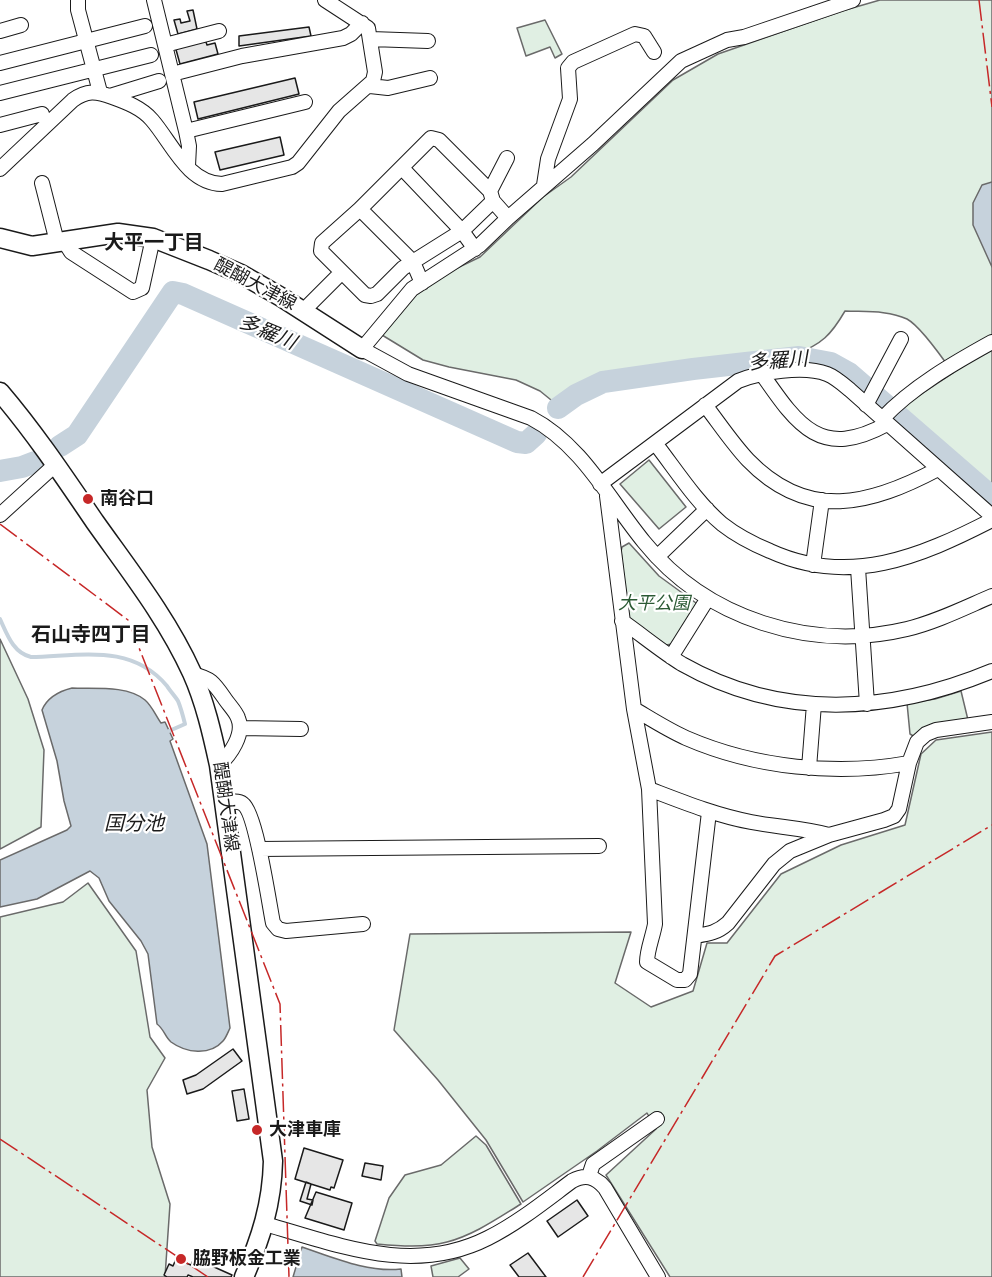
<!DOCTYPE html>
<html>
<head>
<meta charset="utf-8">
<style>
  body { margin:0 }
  canvas { display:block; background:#fff }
</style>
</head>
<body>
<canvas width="992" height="1277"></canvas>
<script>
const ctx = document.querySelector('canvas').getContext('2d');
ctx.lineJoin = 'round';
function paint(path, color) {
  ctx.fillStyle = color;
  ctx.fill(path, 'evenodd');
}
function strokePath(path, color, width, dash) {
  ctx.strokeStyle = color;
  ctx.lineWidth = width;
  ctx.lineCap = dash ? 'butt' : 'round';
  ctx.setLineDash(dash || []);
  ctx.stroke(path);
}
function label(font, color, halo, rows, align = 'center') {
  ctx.font = font + ' "Times New Roman","Noto Sans JP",serif';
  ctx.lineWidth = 4.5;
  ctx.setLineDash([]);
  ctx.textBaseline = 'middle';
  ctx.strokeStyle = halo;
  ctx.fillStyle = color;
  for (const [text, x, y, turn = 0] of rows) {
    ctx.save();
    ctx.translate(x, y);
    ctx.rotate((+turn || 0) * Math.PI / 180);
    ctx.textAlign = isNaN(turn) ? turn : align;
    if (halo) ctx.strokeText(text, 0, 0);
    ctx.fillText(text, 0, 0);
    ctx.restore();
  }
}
const green = new Path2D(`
  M 880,0 L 992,0 L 992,490 L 899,409 L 953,373 C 944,360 920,326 907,319 C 888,310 865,312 845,311 C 831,335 822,344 796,354 L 602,377 L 556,404 L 540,391 L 516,380 L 449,367 L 423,360 L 382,335 L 416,295 L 453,270 L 480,257 L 543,197 L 571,177 L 673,80 L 718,54 L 842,11 Z
  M 545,20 L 562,54 L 555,58 L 550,47 L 526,56 L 517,28 Z
  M 649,460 L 686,507 L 659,529 L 620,484 Z
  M 629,543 L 659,576 L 696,603 L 697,606 L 672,644 L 666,645 L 630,619 L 628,615 L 621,551 L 622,547 Z
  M 0,639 L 28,699 L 44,750 L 41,827 L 0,849 Z
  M 961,691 L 968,720 L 915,737 L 910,734 L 907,703 L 935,699 Z
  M 992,732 L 992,1277 L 670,1277 L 606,1175 L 656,1129 L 647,1113 L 597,1151 L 523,1202 L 486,1140 L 438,1080 L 394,1030 L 410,934 L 631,932 L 615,983 L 651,1007 L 693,991 L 707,943 L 727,943 L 781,874 L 841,845 L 905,825 L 921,754 L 936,740 Z
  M 88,883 L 136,951 L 150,1037 L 165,1058 L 147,1090 L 152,1147 L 170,1204 L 165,1277 L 0,1277 L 0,917 L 63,902 Z
  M 476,1136 L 486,1145 L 521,1204 C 498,1218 474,1235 447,1242 C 425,1248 399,1246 377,1244 L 375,1241 L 389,1198 L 405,1175 L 441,1165 Z
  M 460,1258 L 469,1269 L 458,1277 L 433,1277 L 431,1266 Z`);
const water = new Path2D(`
  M 992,182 L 992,267 L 973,225 L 973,203 L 982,185 Z
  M 72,688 C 94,689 127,685 145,700 C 152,706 156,716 161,723 L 165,722 L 173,739 L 170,741 L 207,844 L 230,1028 C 228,1032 226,1038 223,1041 C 210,1056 186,1053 171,1042 C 165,1037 164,1029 157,1024 L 148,954 L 141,941 L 109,901 L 99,878 L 90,871 L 37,899 L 0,907 L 0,860 L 67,830 L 71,826 L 64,801 L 57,761 L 42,710 C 47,698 60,691 72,688 Z
  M 302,1247 C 332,1257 368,1273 401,1269 L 402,1277 L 293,1277 Z`);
const stream = new Path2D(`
  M 0,619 C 7,634 13,653 31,657 C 81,656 131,643 167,686 C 170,691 175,696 178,701 C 181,708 183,716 185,724 L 169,731`);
const river = new Path2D(`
  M 558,408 L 576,395 L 603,382 L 693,369 L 799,357 L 831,363 L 849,373 L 992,497
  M 60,446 L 77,435 L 173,292 L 183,294 L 517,442 L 526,443 L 536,434
  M 0,471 L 22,467 L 35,462`);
const building = new Path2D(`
  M 193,10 L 197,29 L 178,34 L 174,20 L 180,19 L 181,23 L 190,21 L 187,11 Z
  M 309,27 L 311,36 L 239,46 L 239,36 Z
  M 205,39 L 207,45 L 215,43 L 218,54 L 180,64 L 175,46 Z
  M 295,78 L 299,94 L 198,119 L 194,102 Z
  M 280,137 L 284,155 L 220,170 L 215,152 Z
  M 233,1049 L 242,1061 L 203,1089 L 187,1094 L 183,1080 L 196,1075 Z
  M 244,1089 L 249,1119 L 237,1121 L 232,1091 Z
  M 304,1148 L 343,1160 L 334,1188 L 331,1187 L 330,1190 L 295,1179 Z
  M 365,1163 L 383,1166 L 381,1180 L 362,1176 Z
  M 306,1182 L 311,1184 L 307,1199 L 313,1200 L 312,1205 L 300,1201 Z
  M 316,1192 L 352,1203 L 344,1230 L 305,1218 Z
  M 577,1200 L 588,1216 L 558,1237 L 547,1221 Z
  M 528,1253 L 546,1277 L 519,1277 L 510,1265 Z
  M 194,1258 L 232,1275 L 231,1277 L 193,1277 L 188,1275 L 187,1277 L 167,1277 L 164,1275 L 169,1264 L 173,1266 L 176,1259 L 191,1265 Z`);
const minor = new Path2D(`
  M 78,0 L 78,10 L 100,92
  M 154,0 L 186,131 L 189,146 L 188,166
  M 853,0 L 744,37 L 727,40 L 681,61 L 593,144 L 508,218 L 480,245 L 412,289 L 362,349 L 408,374 L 531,418 C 581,444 609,499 644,542 C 706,619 811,652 907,629 C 936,622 964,608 992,596
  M 0,31 L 21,25
  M 371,39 L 428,41
  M 165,45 L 219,31
  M 0,63 L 145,26
  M 172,74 L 242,56 L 343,38 L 351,34 L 362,23
  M 370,86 L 388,88 L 430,78
  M 0,93 L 151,55
  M 110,96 L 159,81
  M 0,125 L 42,114
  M 186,131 L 305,102
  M 507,158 L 490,191 L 493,201 L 508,218
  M 402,168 L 462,231 L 475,249
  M 0,169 L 73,100 C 87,90 96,91 112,97 C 126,102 142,108 152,120 C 172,143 187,183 222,184 L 292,167 L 298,163 L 339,111 L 373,81 L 375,72 L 368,28 L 325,0
  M 42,183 L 57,242
  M 544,185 L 548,159 L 570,99 L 568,68 L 573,62 L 635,34 L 644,36 L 654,52
  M 360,209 L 413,262 L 422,283
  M 64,241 L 71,252 L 133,292 L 142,288 L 153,238
  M 342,272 L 321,251 L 322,243 L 360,209 L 431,138 L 439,140 L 490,191
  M 303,311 L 342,272 L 365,295 L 371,296 L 377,294 L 403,268 L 462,231 L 493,201
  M 762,374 C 798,426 821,460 887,424
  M 705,405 C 719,423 732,443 748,460 C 808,522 870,505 938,469
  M 866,405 L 901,339
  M 882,419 C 912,387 954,363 992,342
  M 655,443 C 676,470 696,502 722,524 C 736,535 753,544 770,551 C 849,587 920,557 992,520
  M 600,484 L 738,381 C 760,372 804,365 827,374 C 835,377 843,384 850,390 L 992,516
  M 607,496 L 634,709 L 649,789 L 655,924 C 653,936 647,950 647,962 L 677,980 L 685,980 L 690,974 L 709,812
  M 0,515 L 55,465
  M 657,557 L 707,509
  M 813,565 L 822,500
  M 858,568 L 867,704
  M 622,621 C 642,635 661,651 682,664 C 781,720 889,714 992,671
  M 671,657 L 708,598
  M 192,674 C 211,678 214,683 225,699 C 229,705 236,712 238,718 C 245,734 230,755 219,765
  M 634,709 C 651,719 668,730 686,738 C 755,768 837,776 909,763
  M 240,728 L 301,729
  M 809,768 L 814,704
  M 649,789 C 683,802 715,815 751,822 C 777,827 803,828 829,835
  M 224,803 C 230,802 238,800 243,804 C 256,813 269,903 273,923 L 278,929 L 286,931 L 363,924
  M 259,849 L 599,846
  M 695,936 C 708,934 717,933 728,923 L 774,864 L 790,851 L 829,835 L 884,820 L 894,816 L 899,809 L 909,763 L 917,742 L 926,734 L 936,730 L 992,722
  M 589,1176 L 593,1164 L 657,1119
  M 265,1224 C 339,1245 413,1276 488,1238 C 518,1223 545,1201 572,1181 C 585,1174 595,1176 605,1188 L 658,1277`);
const major = new Path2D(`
  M 0,238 L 32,246 L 118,233 L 153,238 L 209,260 L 241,274 L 281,297 L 362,349
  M 0,392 C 35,433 65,478 95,522 C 129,570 167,618 192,673 C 205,702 212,733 219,765 L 273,1161 C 272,1204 261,1238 244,1277`);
const power = new Path2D(`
  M 979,0 L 992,107
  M 0,524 L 128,620 L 280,1004 L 289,1277
  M 0,1139 L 208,1277
  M 583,1277 L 775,956 L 992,825`);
const markers = [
  [88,499,6,"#c62828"],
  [257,1130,6,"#c62828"],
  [181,1259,6,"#c62828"]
];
const streetNames = [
  ["醍醐大津線",255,285,28],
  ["醍醐大津線",225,807,82]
];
const poiNames = [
  ["南谷口",100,499],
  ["大津車庫",269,1130],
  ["脇野板金工業",193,1259]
];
const parkNames = [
  ["大平公園",654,604]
];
const neighbourhoodNames = [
  ["大平一丁目",154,244],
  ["石山寺四丁目",91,636]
];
const waterNames = [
  ["多羅川",267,333,23],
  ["多羅川",778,362,-4],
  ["国分池",134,825]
];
paint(green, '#e0efe3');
strokePath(green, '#6a6a6a', 1.5);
paint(water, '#c6d2dc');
strokePath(water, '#6a6a6a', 1.5);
strokePath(stream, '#c6d2dc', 4);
strokePath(river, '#c6d2dc', 22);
paint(building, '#e6e6e6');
strokePath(building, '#1a1a1a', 1.5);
strokePath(minor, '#1a1a1a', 16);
strokePath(major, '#1a1a1a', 21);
strokePath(minor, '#fff', 14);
strokePath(major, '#fff', 18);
strokePath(power, '#c62828', 1.5, [21, 4.5, 3, 4.5]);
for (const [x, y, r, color] of markers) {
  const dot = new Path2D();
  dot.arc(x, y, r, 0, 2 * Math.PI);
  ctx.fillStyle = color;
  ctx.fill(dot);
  strokePath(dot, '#fff', 2);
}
label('18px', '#1a1a1a', '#fff', streetNames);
label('bold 18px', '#1a1a1a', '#fff', poiNames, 'left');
label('italic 18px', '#2b5a34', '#fff', parkNames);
label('bold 20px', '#1a1a1a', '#fff', neighbourhoodNames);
label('italic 20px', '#1a1a1a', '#fff', waterNames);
</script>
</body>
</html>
